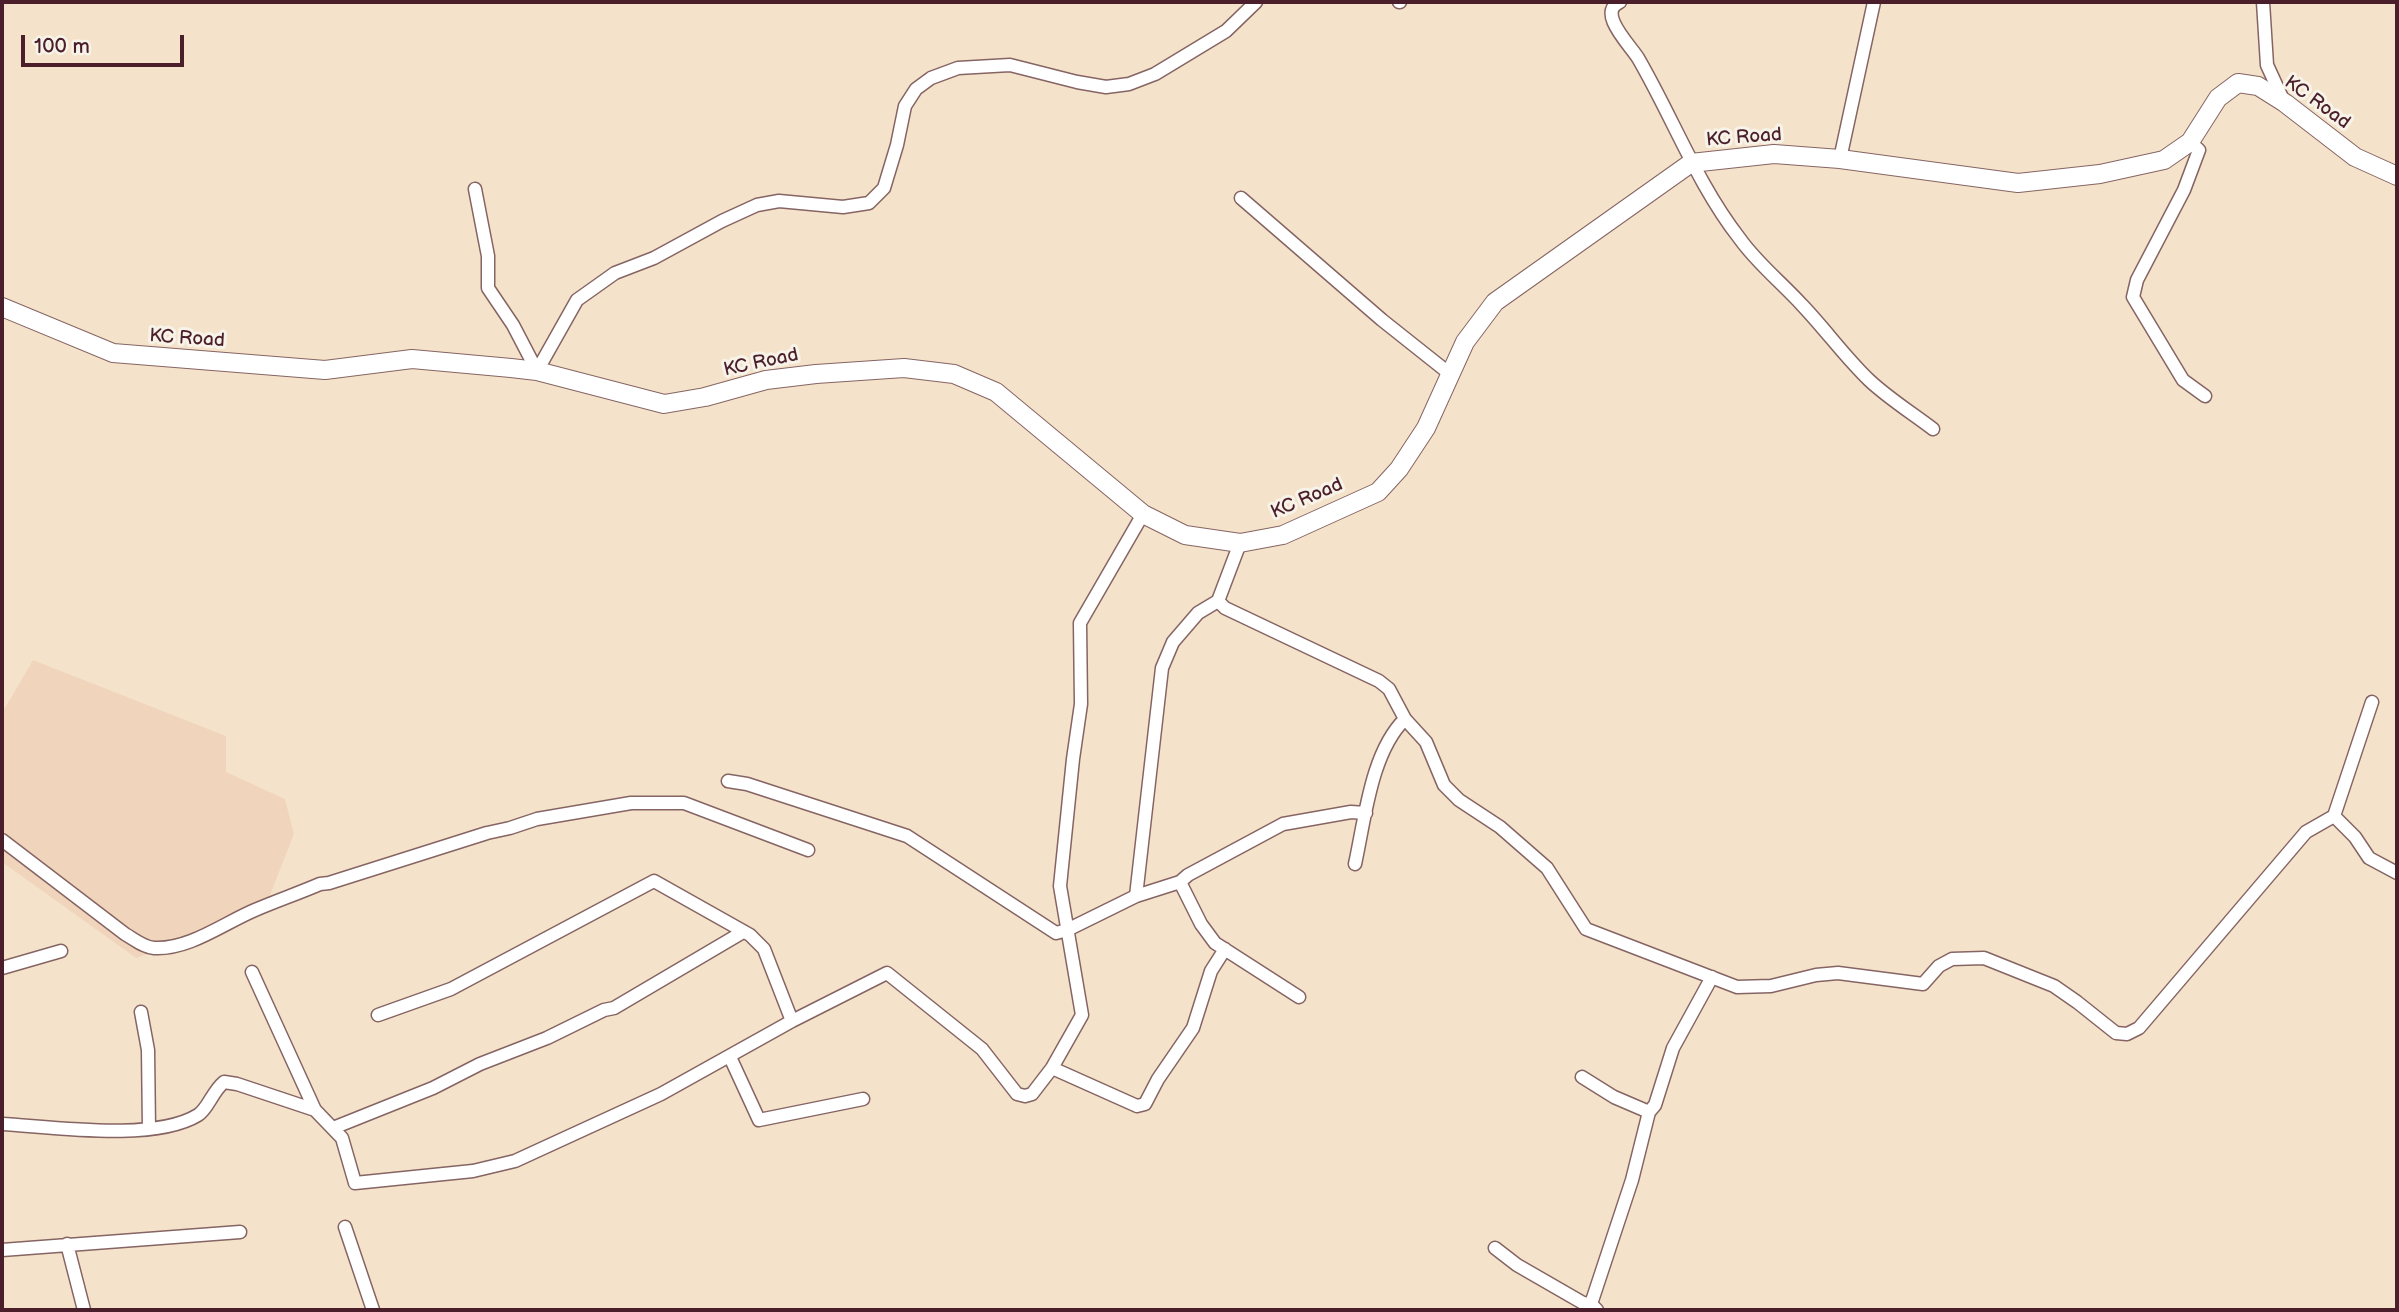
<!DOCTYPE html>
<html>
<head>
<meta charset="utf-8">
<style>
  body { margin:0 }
  #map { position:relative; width:2399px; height:1312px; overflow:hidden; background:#f4e3ca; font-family:"Balsamiq Sans",sans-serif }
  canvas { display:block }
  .frame { position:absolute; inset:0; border:4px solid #4a1f2b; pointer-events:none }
  .scale { position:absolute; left:21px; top:35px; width:163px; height:32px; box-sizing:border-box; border:4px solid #4a1f2b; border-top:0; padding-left:9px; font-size:21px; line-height:24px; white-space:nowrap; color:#4a1f2b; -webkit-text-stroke:5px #f7f3e8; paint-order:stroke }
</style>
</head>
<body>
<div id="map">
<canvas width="2399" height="1312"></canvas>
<div class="frame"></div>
<div class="scale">100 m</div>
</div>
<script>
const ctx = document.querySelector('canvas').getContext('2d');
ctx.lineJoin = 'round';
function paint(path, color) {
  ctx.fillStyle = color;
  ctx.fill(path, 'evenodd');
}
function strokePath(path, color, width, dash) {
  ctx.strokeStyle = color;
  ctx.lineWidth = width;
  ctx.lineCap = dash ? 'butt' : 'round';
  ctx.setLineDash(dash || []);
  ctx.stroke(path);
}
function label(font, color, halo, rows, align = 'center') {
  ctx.font = font + ' "Balsamiq Sans",sans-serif';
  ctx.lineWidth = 6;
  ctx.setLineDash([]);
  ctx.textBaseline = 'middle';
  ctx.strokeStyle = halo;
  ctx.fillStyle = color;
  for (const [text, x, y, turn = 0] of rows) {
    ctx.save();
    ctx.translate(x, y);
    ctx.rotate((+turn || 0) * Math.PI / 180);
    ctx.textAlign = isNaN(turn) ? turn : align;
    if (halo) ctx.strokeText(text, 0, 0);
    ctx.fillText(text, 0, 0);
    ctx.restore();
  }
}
const built = new Path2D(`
  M 33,660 L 226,736 L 226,772 L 285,799 L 294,834 L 263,913 L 136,958 L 2,862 L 2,713 Z`);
const street = new Path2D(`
  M 1399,2 L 1400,2
  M 1620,2 C 1596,12 1630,45 1638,58 C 1673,118 1697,184 1740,239 C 1757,263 1782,283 1802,305 C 1825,329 1845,357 1869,380 C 1888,398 1912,413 1933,429
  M 2263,2 L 2267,65 L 2284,102
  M 2190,142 L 2199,150 L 2184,190 L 2137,280 L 2133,297 L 2183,380 L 2205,396
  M 1840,159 L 1874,2
  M 475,189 L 488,256 L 488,288 L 513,325 L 537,371 L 577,300 L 615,273 L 654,258 L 722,221 L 757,205 L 779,201 L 843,207 L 869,203 L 884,188 L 897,145 L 905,106 L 916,89 L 931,78 L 958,68 L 1010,65 L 1077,82 L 1106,87 L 1129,84 L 1155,74 L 1226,31 L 1256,2
  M 1241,198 L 1382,320 L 1450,374
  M 1218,601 L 1225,608 L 1379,681 L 1389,689 L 1405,719 C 1371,752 1365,819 1355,864
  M 1405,719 L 1426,742 L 1444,785 L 1459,800 L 1500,827 L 1547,868 L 1586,929 L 1737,987 L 1771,986 L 1816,975 L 1838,973 L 1923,984 L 1939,966 L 1952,959 L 1984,958 L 2054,986 L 2077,1002 L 2116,1033 L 2127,1034 L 2139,1028 L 2306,832 L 2334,816 L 2372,702
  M 728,781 L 747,784 L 907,836 L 1056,933 L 1067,930 L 1136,896 L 1180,882 L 1188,875 L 1283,824 L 1351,812 L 1366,813
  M 2334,816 L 2355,837 L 2369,858 L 2397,873
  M 2,840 L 125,934 C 134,939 143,947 154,948 C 189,950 224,923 255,910 C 276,901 299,893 320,884 L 329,883 L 487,833 L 510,828 L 537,819 L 631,803 L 684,803 L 808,850
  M 1180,882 L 1201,924 L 1215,943 L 1299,997
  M 1136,896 L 1162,668 L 1173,642 L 1198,613 L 1218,601 L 1240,543
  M 2,968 L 61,951
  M 252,972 L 315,1110
  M 141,1012 L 148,1050 L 149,1129
  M 378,1015 L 451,989 L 654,881 L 750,935 L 764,949 L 792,1021
  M 730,1057 L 759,1120 L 863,1099
  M 1052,1068 L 1137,1106 L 1145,1104 L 1158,1079 L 1193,1028 L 1211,971 L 1225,949
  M 1582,1077 L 1614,1097 L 1649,1112
  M 2,1124 C 53,1127 154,1142 198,1115 C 208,1109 212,1092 224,1082 L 237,1084 L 315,1110 L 342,1138 L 355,1183 L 473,1171 L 515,1161 L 661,1094 L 792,1021 L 887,973 L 982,1049 L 1017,1094 L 1025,1096 L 1032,1094 L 1052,1068 L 1082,1015 L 1060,886 L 1073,759 L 1081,704 L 1080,623 L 1143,514
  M 333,1128 L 433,1088 L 480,1064 L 547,1038 L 604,1010 L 614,1008 L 743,932
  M 345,1227 L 373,1310
  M 67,1244 L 84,1310
  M 1495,1248 L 1517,1265 L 1583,1303 L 1591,1304 L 1597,1310
  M 2,1250 L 240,1232
  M 1591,1304 L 1632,1180 L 1649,1112 L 1655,1105 L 1673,1048 L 1712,977`);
const secondary = new Path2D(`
  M 2,307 L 113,353 L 325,370 L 412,359 L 511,368 L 537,371 L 664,404 L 705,397 L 766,380 L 816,374 L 904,368 L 954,374 L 996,392 L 1143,514 L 1185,535 L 1240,543 L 1283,535 L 1378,492 L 1399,469 L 1426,428 L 1465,342 L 1495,302 L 1691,163 L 1774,154 L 1840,159 L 2018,183 L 2100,174 L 2164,160 L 2190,142 L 2218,98 L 2238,83 L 2258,86 L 2285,103 L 2355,157 L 2397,176`);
const streetNames = [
  ["KC Road",2317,103,36],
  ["KC Road",1744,138,-4],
  ["KC Road",187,339,4],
  ["KC Road",761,363,-12],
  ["KC Road",1307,499,-23]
];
paint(built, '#f0d5bc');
strokePath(street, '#866463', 15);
strokePath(secondary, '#866463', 20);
strokePath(street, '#fff', 12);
strokePath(secondary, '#fff', 18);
label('19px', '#4a1f2b', '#f7f3e8', streetNames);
</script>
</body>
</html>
